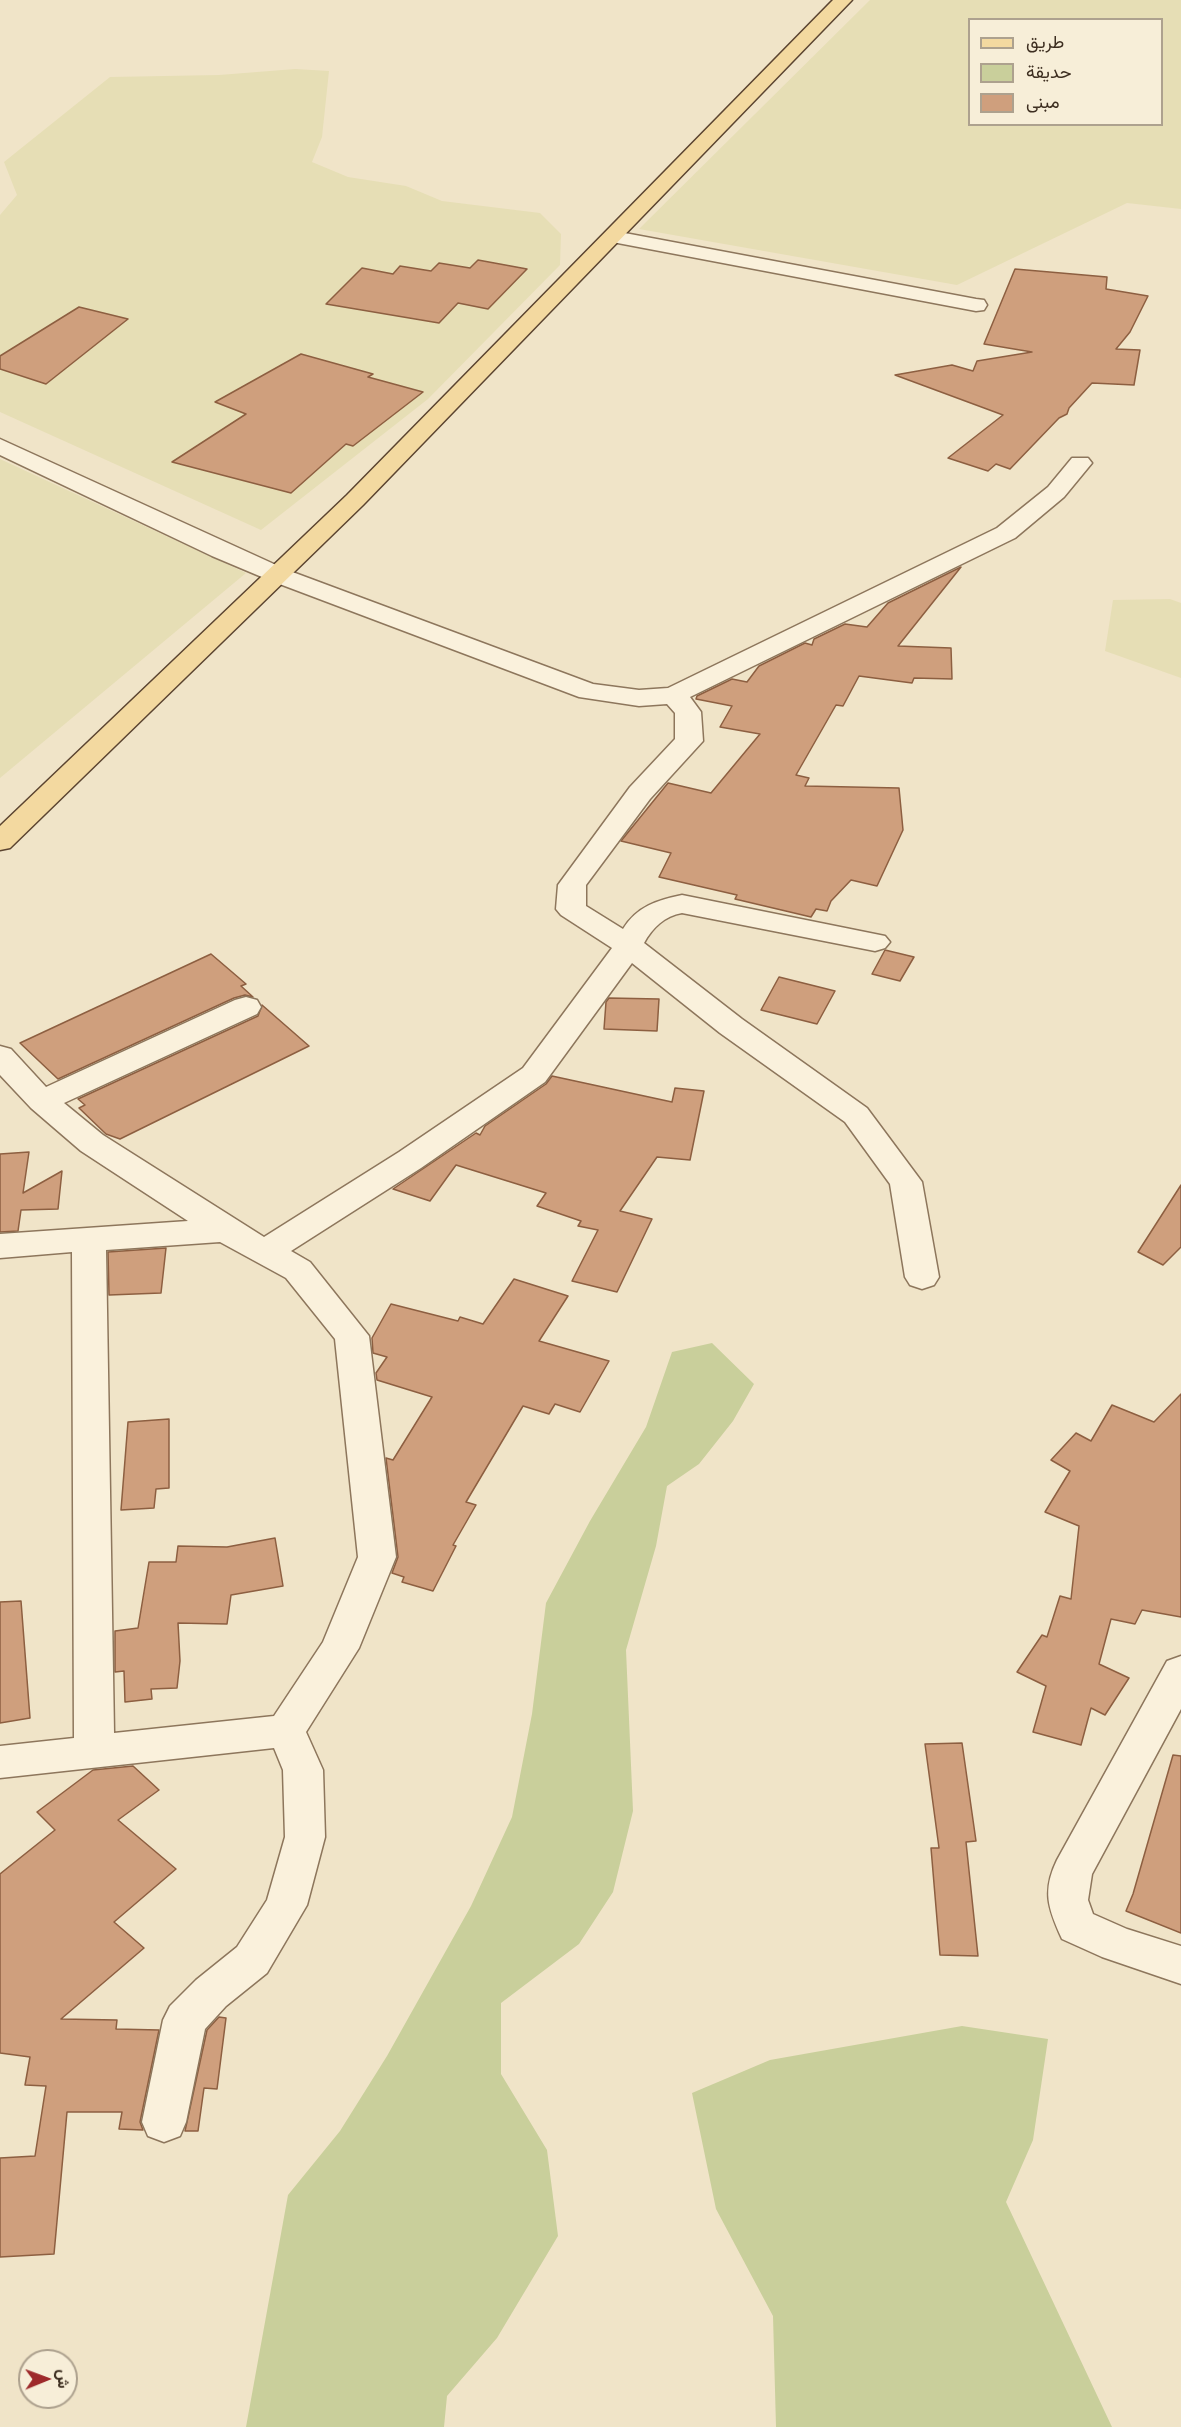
<!DOCTYPE html>
<html>
<head>
<meta charset="utf-8">
<style>
  body { margin:0 }
  #map { position:relative; width:1181px; height:2427px; overflow:hidden; background:#f0e4c8; font-family:"Noto Serif",Vazirmatn,serif }
  canvas { display:block }
  .legend { position:absolute; left:968px; top:18px; width:195px; height:108px; box-sizing:border-box; background:#f7eed8; border:2px solid #ada18e; margin:0; padding:8px 10px; list-style:none; font-size:18px; color:#3d2e20 }
  .legend li { display:flex; align-items:center; gap:12px; height:30px }
  .legend b { width:30px; border:2px solid #ada18e }
  .north { position:absolute; left:18px; top:2349px; width:60px; height:60px; box-sizing:border-box; background:#f7eed8; border:2px solid #ada18e; border-radius:50%; rotate:89deg; font-size:16px; font-weight:700; line-height:24px; text-align:center; color:#3d2e20 }
  .north::after { content:''; display:block; margin:auto; width:21px; height:27px; background:#9e2a2b; clip-path:polygon(50% 0,100% 100%,50% 72%,0 100%) }
</style>
</head>
<body>
<div id="map">
<canvas width="1181" height="2427"></canvas>
<ul class="legend">
<li><b style="height:8px;background:#f3d9a0"></b>طريق</li>
<li><b style="height:16px;background:#c9cf9b"></b>حديقة</li>
<li><b style="height:16px;background:#cf9f7d"></b>مبنى</li>
</ul>
<div class="north">ش</div>
</div>
<script>
const ctx = document.querySelector('canvas').getContext('2d');
ctx.lineJoin = 'round';
function paint(path, color) {
  ctx.fillStyle = color;
  ctx.fill(path, 'evenodd');
}
function strokePath(path, color, width, dash) {
  ctx.strokeStyle = color;
  ctx.lineWidth = width;
  ctx.lineCap = dash ? 'butt' : 'round';
  ctx.setLineDash(dash || []);
  ctx.stroke(path);
}
const farmland = new Path2D(`
  M 870,0 L 1181,0 L 1181,209 L 1127,203 L 957,285 L 639,229 ZM 970,20 L 1162,20 L 1162,124 L 970,124 Z
  M 295,69 L 329,71 L 322,137 L 312,162 L 348,177 L 406,186 L 442,201 L 540,213 L 561,234 L 560,265 L 428,399 L 261,530 L 0,412 L 0,215 L 17,195 L 4,162 L 110,77 L 219,75 Z
  M 0,459 L 246,573 L 0,778 Z
  M 1170,599 L 1181,603 L 1181,678 L 1105,651 L 1113,600 Z`);
const green = new Path2D(`
  M 712,1343 L 754,1384 L 733,1421 L 699,1464 L 667,1486 L 656,1546 L 626,1650 L 633,1811 L 613,1892 L 579,1944 L 501,2003 L 501,2074 L 547,2150 L 558,2236 L 497,2338 L 447,2396 L 444,2427 L 246,2427 L 288,2195 L 340,2131 L 387,2056 L 471,1906 L 512,1817 L 532,1714 L 546,1603 L 590,1521 L 646,1427 L 672,1352 Z
  M 962,2026 L 1048,2039 L 1033,2140 L 1006,2202 L 1112,2427 L 776,2427 L 773,2316 L 716,2209 L 692,2093 L 770,2060 Z`);
const building = new Path2D(`
  M 478,260 L 527,269 L 488,309 L 458,303 L 439,323 L 326,304 L 362,268 L 393,274 L 400,266 L 431,271 L 439,263 L 470,268 Z
  M 1015,269 L 1107,277 L 1106,289 L 1148,296 L 1130,332 L 1116,349 L 1140,350 L 1134,385 L 1092,383 L 1069,408 L 1067,414 L 1059,418 L 1010,469 L 996,464 L 988,471 L 948,458 L 1003,415 L 895,375 L 952,365 L 973,371 L 977,361 L 1032,352 L 984,344 Z
  M 79,307 L 128,319 L 46,384 L 0,369 L 0,356 Z
  M 301,354 L 373,374 L 368,377 L 423,392 L 353,446 L 346,444 L 291,493 L 172,462 L 246,414 L 215,402 Z
  M 961,567 L 898,646 L 951,648 L 952,679 L 914,678 L 912,683 L 859,676 L 843,706 L 836,705 L 796,775 L 809,778 L 805,786 L 899,788 L 903,830 L 877,886 L 851,880 L 831,901 L 827,911 L 816,909 L 811,917 L 735,899 L 737,895 L 659,877 L 671,853 L 621,841 L 668,783 L 711,793 L 760,734 L 720,727 L 732,706 L 696,699 L 697,696 L 732,679 L 747,682 L 759,666 L 805,643 L 812,645 L 814,639 L 845,624 L 867,627 L 888,603 Z
  M 885,950 L 914,957 L 900,981 L 872,974 Z
  M 211,954 L 246,984 L 241,986 L 253,997 L 245,995 L 234,998 L 58,1079 L 20,1043 Z
  M 779,977 L 835,991 L 817,1024 L 761,1010 Z
  M 609,998 L 659,999 L 657,1031 L 604,1029 L 606,1002 Z
  M 262,1005 L 309,1046 L 120,1139 L 106,1134 L 79,1108 L 85,1105 L 78,1099 L 258,1016 Z
  M 552,1076 L 672,1102 L 675,1088 L 704,1091 L 690,1160 L 657,1157 L 620,1211 L 652,1219 L 617,1292 L 572,1281 L 598,1230 L 578,1226 L 581,1221 L 537,1206 L 546,1193 L 456,1165 L 430,1201 L 393,1189 L 476,1133 L 480,1135 L 485,1126 L 546,1084 Z
  M 29,1152 L 23,1193 L 62,1171 L 58,1209 L 21,1210 L 18,1231 L 0,1232 L 0,1154 Z
  M 1181,1185 L 1181,1247 L 1163,1265 L 1138,1252 Z
  M 166,1248 L 161,1293 L 109,1295 L 108,1252 Z
  M 514,1279 L 568,1296 L 539,1341 L 609,1361 L 580,1412 L 555,1404 L 549,1414 L 523,1406 L 466,1502 L 476,1505 L 453,1545 L 456,1546 L 433,1591 L 402,1582 L 404,1577 L 392,1573 L 398,1557 L 386,1458 L 393,1460 L 432,1397 L 377,1380 L 376,1373 L 387,1357 L 373,1353 L 372,1338 L 391,1304 L 458,1321 L 460,1317 L 483,1324 Z
  M 1181,1394 L 1181,1617 L 1142,1610 L 1135,1624 L 1111,1619 L 1099,1664 L 1129,1678 L 1105,1715 L 1091,1708 L 1081,1745 L 1033,1732 L 1046,1686 L 1017,1672 L 1042,1635 L 1047,1637 L 1060,1596 L 1071,1599 L 1079,1526 L 1045,1512 L 1070,1471 L 1051,1460 L 1076,1433 L 1091,1441 L 1112,1405 L 1154,1422 Z
  M 169,1419 L 169,1488 L 156,1489 L 154,1508 L 121,1510 L 128,1422 Z
  M 275,1538 L 283,1586 L 231,1595 L 227,1624 L 178,1623 L 180,1661 L 177,1688 L 151,1689 L 152,1699 L 125,1702 L 124,1671 L 115,1672 L 115,1631 L 138,1628 L 149,1562 L 176,1562 L 178,1546 L 227,1547 Z
  M 21,1601 L 30,1718 L 0,1723 L 0,1602 Z
  M 962,1743 L 976,1841 L 966,1842 L 978,1956 L 940,1955 L 931,1848 L 939,1848 L 925,1744 Z
  M 1173,1755 L 1181,1756 L 1181,1933 L 1126,1911 L 1133,1894 Z
  M 133,1766 L 159,1790 L 118,1820 L 176,1869 L 114,1922 L 144,1948 L 61,2019 L 117,2020 L 116,2029 L 159,2030 L 140,2122 L 143,2130 L 119,2129 L 122,2112 L 67,2112 L 54,2254 L 0,2257 L 0,2158 L 35,2156 L 46,2086 L 25,2085 L 30,2057 L 0,2053 L 0,1874 L 55,1830 L 37,1812 L 93,1770 Z
  M 219,2017 L 226,2018 L 217,2089 L 204,2088 L 198,2131 L 185,2131 L 207,2030 Z`);
const minor = new Path2D(`
  M 614,231 L 976,299 L 984,300 L 987,305 L 984,310 L 976,311 L 607,241 L 604,237 L 607,233 Z
  M 0,439 L 287,570 L 593,684 L 639,690 L 668,688 L 997,528 L 1048,487 L 1072,458 L 1088,458 L 1092,463 L 1064,497 L 1015,538 L 690,697 L 701,712 L 703,741 L 650,799 L 586,885 L 586,906 L 623,929 C 637,906 658,900 682,895 L 885,936 L 890,942 L 885,948 L 875,951 L 682,913 C 665,916 652,928 644,943 L 742,1019 L 867,1108 L 922,1182 L 939,1277 L 934,1285 L 922,1289 L 910,1285 L 905,1277 L 890,1184 L 845,1122 L 720,1033 L 632,963 L 545,1082 L 421,1168 L 291,1251 L 310,1262 L 369,1336 L 396,1557 L 359,1648 L 306,1732 L 323,1770 L 325,1837 L 307,1905 L 267,1973 L 226,2006 L 205,2029 L 186,2122 L 180,2136 L 164,2142 L 148,2136 L 142,2122 L 163,2020 L 170,2006 L 196,1980 L 237,1947 L 267,1900 L 285,1837 L 283,1770 L 274,1748 L 0,1778 L 0,1746 L 74,1738 L 72,1252 L 0,1258 L 0,1234 L 188,1221 L 81,1151 L 31,1108 L 0,1075 L 0,1046 L 11,1049 L 46,1087 L 235,1000 L 246,997 L 257,1000 L 261,1007 L 257,1014 L 64,1103 L 103,1135 L 264,1237 L 399,1152 L 523,1068 L 612,948 L 561,915 L 556,909 L 558,885 L 630,787 L 675,739 L 675,713 L 667,704 L 639,706 L 579,697 L 269,580 L 212,556 L 0,455 ZM 220,1242 L 286,1278 L 335,1339 L 358,1557 L 323,1642 L 274,1716 L 114,1733 L 106,1250 Z
  M 1181,1656 L 1181,1709 L 1092,1874 L 1088,1900 L 1093,1914 L 1127,1929 L 1181,1946 L 1181,1984 L 1102,1957 L 1062,1939 C 1048,1908 1042,1891 1057,1860 L 1167,1661 Z`);
const major = new Path2D(`
  M 833,0 L 852,0 L 363,505 L 10,848 L 0,850 L 0,826 L 347,495 Z`);
paint(farmland, '#e6deb5');
paint(green, '#c9cf9b');
paint(building, '#cf9f7d');
strokePath(building, '#8d5f41', 1.5);
strokePath(minor, '#8d765c', 3);
strokePath(major, '#5b4430', 3);
paint(minor, '#faf1dc');
paint(major, '#f3d9a0');
</script>
</body>
</html>
